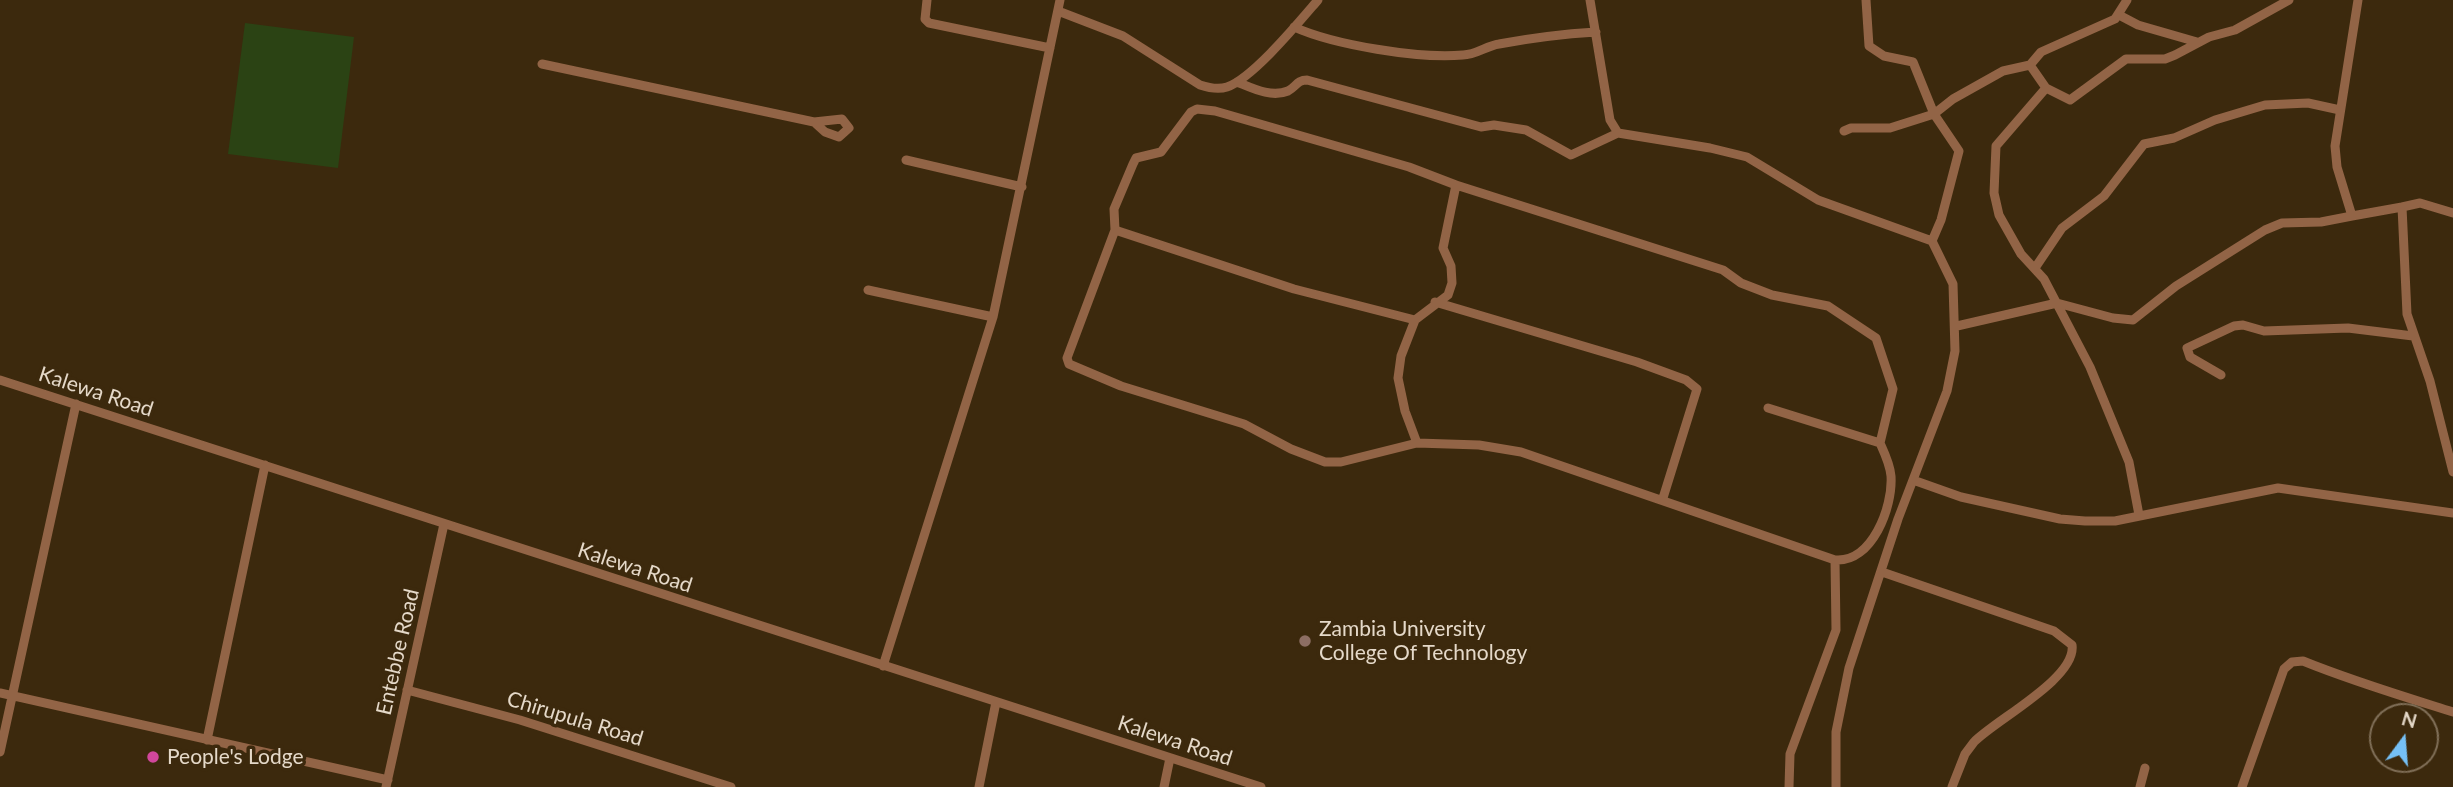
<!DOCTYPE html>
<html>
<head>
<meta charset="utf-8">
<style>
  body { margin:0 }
  #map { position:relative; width:2453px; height:787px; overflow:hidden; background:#3c290d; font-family:Lato,sans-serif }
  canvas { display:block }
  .north { position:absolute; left:2369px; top:703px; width:70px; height:70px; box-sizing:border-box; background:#3c290d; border:2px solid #806f58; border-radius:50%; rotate:16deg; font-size:19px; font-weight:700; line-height:28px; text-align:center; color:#e5d9c9 }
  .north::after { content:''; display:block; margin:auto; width:24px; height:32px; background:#75c0f6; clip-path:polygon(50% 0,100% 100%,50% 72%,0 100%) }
</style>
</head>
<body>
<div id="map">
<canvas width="2453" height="787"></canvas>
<div class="north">N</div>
</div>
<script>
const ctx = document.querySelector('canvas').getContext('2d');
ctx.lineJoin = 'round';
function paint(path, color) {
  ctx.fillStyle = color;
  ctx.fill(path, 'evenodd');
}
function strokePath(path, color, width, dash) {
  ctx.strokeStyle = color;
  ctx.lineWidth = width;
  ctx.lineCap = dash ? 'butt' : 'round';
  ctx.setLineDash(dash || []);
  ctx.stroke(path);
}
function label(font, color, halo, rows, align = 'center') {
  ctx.font = font + ' Lato,sans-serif';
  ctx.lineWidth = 7;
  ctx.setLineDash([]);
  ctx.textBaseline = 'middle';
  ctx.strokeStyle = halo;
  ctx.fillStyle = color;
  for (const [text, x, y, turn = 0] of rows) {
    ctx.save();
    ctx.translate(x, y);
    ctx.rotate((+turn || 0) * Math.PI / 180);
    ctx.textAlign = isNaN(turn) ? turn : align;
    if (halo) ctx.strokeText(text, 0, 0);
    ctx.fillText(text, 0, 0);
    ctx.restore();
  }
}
const green = new Path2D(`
  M 245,23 L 354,37 L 338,168 L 228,154 Z`);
const minor = new Path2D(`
  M 927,0 L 925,19 L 929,23 L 1050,48
  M 1590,0 L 1610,120 L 1618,133 L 1710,148 L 1747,157 L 1818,200 L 1932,241 L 1953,284 L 1955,351 L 1947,391 L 1898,519 L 1849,668 L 1836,732 L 1836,787
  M 1058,11 L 1123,36 L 1200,85 C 1209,88 1218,90 1227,87 C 1253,78 1299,22 1318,0
  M 2119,15 L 2138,25 L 2197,42
  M 1294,27 C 1334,45 1419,59 1463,55 C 1476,55 1486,46 1499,44 C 1531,38 1563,34 1596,32
  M 542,64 L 814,122 L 842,119 L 849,128 L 839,137 L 825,132 L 814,122
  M 2030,65 L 2046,88 L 2070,100 L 2126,59 L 2165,59 L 2175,55 L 2209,37 L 2235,30 L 2289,0
  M 1237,82 C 1252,88 1271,98 1288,91 C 1296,87 1297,80 1307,80 L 1481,127 L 1494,125 L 1526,130 L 1571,155 L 1618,133
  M 2046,88 L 1996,146 L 1994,193 L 1999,215 L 2021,254 L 2044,279 L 2090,367 L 2129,462 L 2139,515
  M 1844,131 L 1851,128 L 1890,128 L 1934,114 L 1913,62 L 1884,56 L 1869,46 L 1866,0
  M 906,160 L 1022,187
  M 1456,185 L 1723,270 L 1741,283 L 1772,295 L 1828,306 L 1876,338 L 1893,389 L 1880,443
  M 2402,207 L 2420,203 L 2453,213
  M 2352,216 L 2402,207 L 2407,314 L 2430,381 L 2453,472
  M 1115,230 L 1294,289 L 1415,320
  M 1932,241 L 1941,220 L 1959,151 L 1934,114 L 1953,99 L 2003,71 L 2030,65 L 2041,52 L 2115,19 L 2127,0
  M 2035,268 L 2062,228 L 2104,196 L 2144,144 L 2174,138 L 2215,120 L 2265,105 L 2308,103 L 2340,110
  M 868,290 L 993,317
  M 1435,302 L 1637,362 L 1686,380 L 1697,389 L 1663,498
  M 1957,326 L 2057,303 L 2113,318 L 2133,320 L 2176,286 L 2265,230 L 2282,223 L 2321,222 L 2352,216 L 2337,167 L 2335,146 L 2358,0
  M 2221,375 L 2190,357 L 2187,348 L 2234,326 L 2243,325 L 2264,331 L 2348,328 L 2413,336
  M 0,380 L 1261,787
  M 1768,408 L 1880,443 C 1885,454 1890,464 1891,476 C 1893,507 1872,563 1835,560
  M 1417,443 L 1405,411 L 1398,378 L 1401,356 L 1415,320 L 1448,295 L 1452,283 L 1451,266 L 1443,248 L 1456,185 L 1409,167 L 1215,111 L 1197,109 L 1191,112 L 1161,152 L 1136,158 L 1133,164 L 1114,209 L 1115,230 L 1067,358 L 1069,364 L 1121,386 L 1244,424 L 1291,449 L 1325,462 L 1341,462 L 1417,443 L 1479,445 L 1521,452 L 1835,560 L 1836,630 L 1790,754 L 1789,787
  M 1913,480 L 1961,497 L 2060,519 L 2085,521 L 2115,521 L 2278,488 L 2453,513
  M 1882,572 L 2054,631 L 2072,645 C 2077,678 1995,720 1974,742 L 1965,754 L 1952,787
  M 883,666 L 993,317 L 1060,0
  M 407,690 L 520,720 L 731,787
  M 0,693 L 388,780
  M 207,740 L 265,465
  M 0,752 L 76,404
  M 386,787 L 444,524
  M 979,787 L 996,702
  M 1164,787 L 1170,758
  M 2140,787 L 2145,768
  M 2242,787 L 2284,669 L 2292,662 L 2303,661 C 2352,681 2402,696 2453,712`);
const markers = [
  [1305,641,7,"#8d6e63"],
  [153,757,7,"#d1479c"]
];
const streetNames = [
  ["Kalewa Road",96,392,18],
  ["Kalewa Road",635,568,18],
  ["Entebbe Road",398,652,-77],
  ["Chirupula Road",575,719,17],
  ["Kalewa Road",1175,741,18]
];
const poiNames = [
  ["Zambia University",1319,629],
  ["College Of Technology",1319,653],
  ["People's Lodge",167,757]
];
paint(green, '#2b4314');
strokePath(minor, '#926446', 9);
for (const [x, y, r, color] of markers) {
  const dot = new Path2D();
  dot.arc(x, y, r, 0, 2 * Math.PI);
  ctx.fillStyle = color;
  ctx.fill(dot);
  strokePath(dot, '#3c290d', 2.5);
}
label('21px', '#e5d9c9', '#3c290d', streetNames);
label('21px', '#e5d9c9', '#3c290d', poiNames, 'left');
</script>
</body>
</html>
